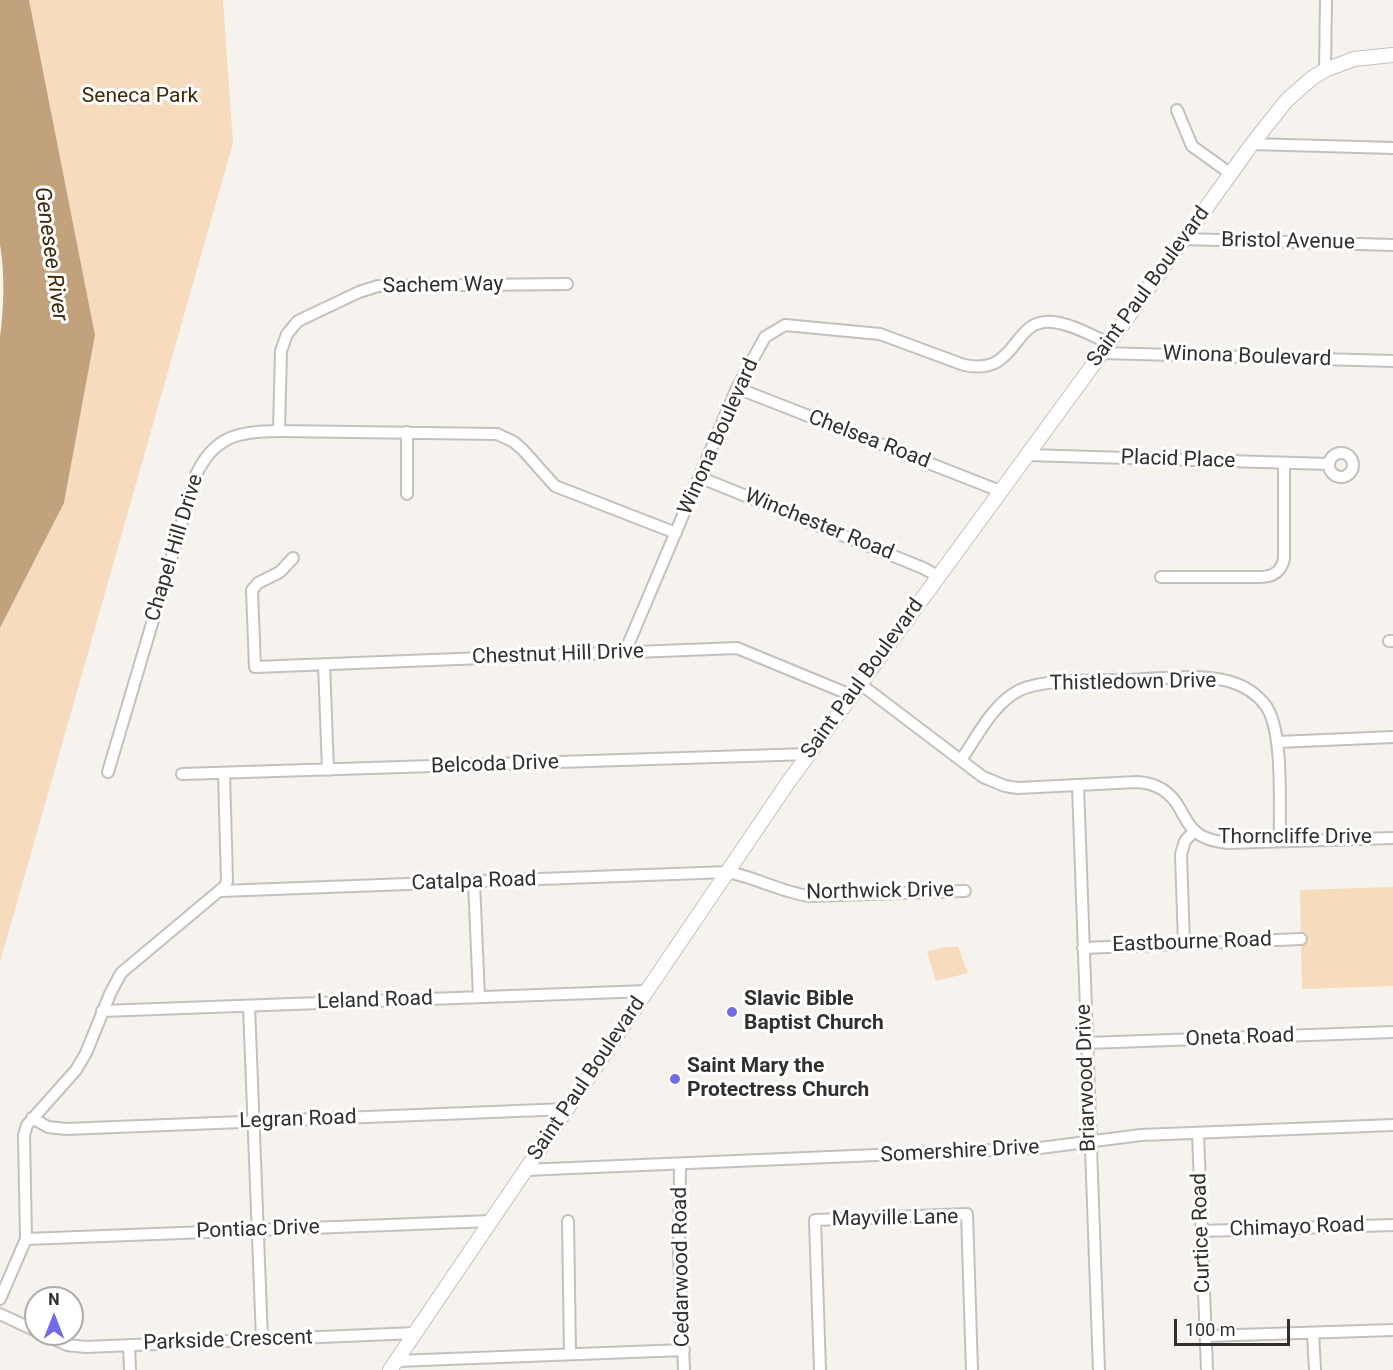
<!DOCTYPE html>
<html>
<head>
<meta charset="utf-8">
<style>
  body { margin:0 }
  #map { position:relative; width:1393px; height:1370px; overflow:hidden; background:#f6f2ed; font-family:Roboto,sans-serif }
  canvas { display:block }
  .north { position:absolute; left:24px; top:1286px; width:60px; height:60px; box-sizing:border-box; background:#fff; border:2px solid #adacab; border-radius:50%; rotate:0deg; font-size:16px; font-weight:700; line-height:24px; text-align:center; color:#31302e }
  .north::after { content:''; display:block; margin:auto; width:21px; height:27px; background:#716be6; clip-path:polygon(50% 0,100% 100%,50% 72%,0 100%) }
  .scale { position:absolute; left:1174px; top:1319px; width:116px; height:27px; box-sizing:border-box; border:3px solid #31302e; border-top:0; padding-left:8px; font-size:18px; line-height:21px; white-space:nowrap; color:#31302e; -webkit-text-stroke:4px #fff; paint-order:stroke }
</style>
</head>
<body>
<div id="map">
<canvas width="1393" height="1370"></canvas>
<div class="north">N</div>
<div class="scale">100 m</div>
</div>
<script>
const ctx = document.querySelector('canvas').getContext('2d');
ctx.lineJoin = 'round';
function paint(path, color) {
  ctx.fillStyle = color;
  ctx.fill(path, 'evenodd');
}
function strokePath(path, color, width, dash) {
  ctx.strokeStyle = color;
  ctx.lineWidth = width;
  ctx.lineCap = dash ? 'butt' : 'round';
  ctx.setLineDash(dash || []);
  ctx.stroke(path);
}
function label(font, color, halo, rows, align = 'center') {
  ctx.font = font + ' Roboto,sans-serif';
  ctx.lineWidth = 6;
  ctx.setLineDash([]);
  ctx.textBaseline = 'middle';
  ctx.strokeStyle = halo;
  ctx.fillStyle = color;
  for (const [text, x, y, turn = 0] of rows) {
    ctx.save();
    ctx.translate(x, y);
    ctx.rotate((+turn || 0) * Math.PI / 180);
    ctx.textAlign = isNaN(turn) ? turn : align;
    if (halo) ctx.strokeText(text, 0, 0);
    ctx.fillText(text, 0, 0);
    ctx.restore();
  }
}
const green = new Path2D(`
  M 29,0 L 223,0 L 233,143 L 0,962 L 0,628 L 64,503 L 95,335 Z
  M 1393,887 L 1393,986 L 1302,989 L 1300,890 Z
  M 944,947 L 958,947 L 968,973 L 936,981 L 927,952 Z`);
const water = new Path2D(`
  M 0,0 L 29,0 L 95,335 L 64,503 L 0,628 L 0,337 C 4,306 5,275 0,244 Z`);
const minor = new Path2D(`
  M 1325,70 L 1326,0
  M 1177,110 L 1192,146 L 1231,174
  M 1252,144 L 1393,148
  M 1183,239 L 1393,245
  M 1102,353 L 1393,361
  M 737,388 L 1000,491
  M 279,431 L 281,351 L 287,334 L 298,321 L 359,292 L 378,286 L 567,284
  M1329 465a12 12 0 1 1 24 0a12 12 0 1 1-24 0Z
  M 1027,455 L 1329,464
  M 699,477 L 923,568 L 938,576
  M 407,494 L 407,432
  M 293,558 L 280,572 L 258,583 L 252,590 L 255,667 L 737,648 L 851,695
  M 1161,577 L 1260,577 C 1273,577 1281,572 1284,559 L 1284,464
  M 1389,641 L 1393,641
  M 625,652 L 737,388 L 765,337 L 785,325 L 880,334 L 964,365 C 1019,377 1011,317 1053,322 C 1072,324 1092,336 1109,343
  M 324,664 L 328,770
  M 859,683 L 983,777 L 1005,786 L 1018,788 L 1137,782 C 1156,783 1171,792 1180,809 C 1184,816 1187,823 1193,829 C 1202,839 1214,841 1228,843 L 1393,838
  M 1278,742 L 1393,737
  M 961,760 C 977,737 993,703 1020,690 C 1046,678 1098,681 1128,680 C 1160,679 1197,673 1228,681 C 1243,685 1257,694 1266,706 C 1284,732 1279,808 1280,841
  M 108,772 L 196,475 C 214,436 239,431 279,431 L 497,434 L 514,442 L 523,450 L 555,486 L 676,533
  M 182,774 L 809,754
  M 1078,786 L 1099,1370
  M 474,882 L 479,997
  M 221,891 L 727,872 C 755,877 781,892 809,896 L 965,891
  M 1184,943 L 1181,854 L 1185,841 L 1194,831
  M 1083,948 L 1301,939
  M 249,1006 L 262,1339
  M 102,1011 L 647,991
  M 1087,1043 L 1393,1032
  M 32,1118 L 48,1127 L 66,1129 L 567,1109
  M 1198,1133 L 1207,1370
  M 680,1165 L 679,1254 L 684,1370
  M 525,1170 L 1040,1148 L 1141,1135 L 1393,1125
  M 568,1221 L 570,1354
  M 1202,1231 L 1393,1225
  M 26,1239 L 491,1221
  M 0,1299 L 26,1239 L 24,1135 L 27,1125 L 76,1070 L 86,1053 L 110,994 L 121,973 L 225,886 L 227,881 L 224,773
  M 0,1314 L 36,1331
  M 1313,1333 L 1315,1370
  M 43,1334 L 67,1345 L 86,1347 L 415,1333
  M 1206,1336 L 1393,1330
  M 129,1345 L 130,1370
  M 396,1361 L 684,1350
  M 820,1370 L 815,1220 L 967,1214 L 972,1370`);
const major = new Path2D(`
  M 390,1370 L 787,784 L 1109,343 L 1252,144 L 1287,100 L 1312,78 L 1325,70 L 1354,59 L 1393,55`);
const markers = [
  [732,1012,6,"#716be6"],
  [675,1079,6,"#716be6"]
];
const parkNames = [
  ["Seneca Park",140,97]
];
const streetNames = [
  ["Bristol Avenue",1288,242,1],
  ["Sachem Way",443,286,-1],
  ["Saint Paul Boulevard",1149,287,-54],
  ["Winona Boulevard",1247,357,2],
  ["Winona Boulevard",719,437,-66],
  ["Chelsea Road",869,440,21],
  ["Placid Place",1178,460,2],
  ["Winchester Road",819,525,22],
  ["Chapel Hill Drive",175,548,-73],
  ["Chestnut Hill Drive",558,655,-2],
  ["Saint Paul Boulevard",863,679,-54],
  ["Thistledown Drive",1133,683,-1],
  ["Belcoda Drive",495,765,-2],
  ["Thorncliffe Drive",1295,838],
  ["Catalpa Road",474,882,-2],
  ["Northwick Drive",880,892,-1],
  ["Eastbourne Road",1192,943,-2],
  ["Leland Road",375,1001,-2],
  ["Oneta Road",1240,1038,-2],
  ["Briarwood Drive",1087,1078,-92],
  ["Saint Paul Boulevard",587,1079,-56],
  ["Legran Road",298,1120,-2],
  ["Somershire Drive",960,1152,-3],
  ["Mayville Lane",895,1219,-1],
  ["Chimayo Road",1297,1228,-2],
  ["Pontiac Drive",258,1230,-2],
  ["Curtice Road",1202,1233,-92],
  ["Cedarwood Road",682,1267,-91],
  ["Parkside Crescent",228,1341,-2]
];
const poiNames = [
  ["Slavic Bible",744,1000],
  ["Baptist Church",744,1024],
  ["Saint Mary the",687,1067],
  ["Protectress Church",687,1091]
];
const waterNames = [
  ["Genesee River",50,254,82]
];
paint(green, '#f6dbbd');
paint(water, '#c1a27d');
strokePath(minor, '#c4c0bc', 14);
strokePath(major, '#c4c0bc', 16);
strokePath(minor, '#fff', 10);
strokePath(major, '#fff', 14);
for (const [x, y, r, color] of markers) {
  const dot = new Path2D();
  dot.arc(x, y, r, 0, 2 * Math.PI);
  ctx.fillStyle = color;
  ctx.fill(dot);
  strokePath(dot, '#fff', 2);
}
label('21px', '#3f2909', '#fff', parkNames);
label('21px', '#31302e', '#fff', streetNames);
label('bold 21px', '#31302e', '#fff', poiNames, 'left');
label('italic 22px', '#3e2808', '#fff', waterNames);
</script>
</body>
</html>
